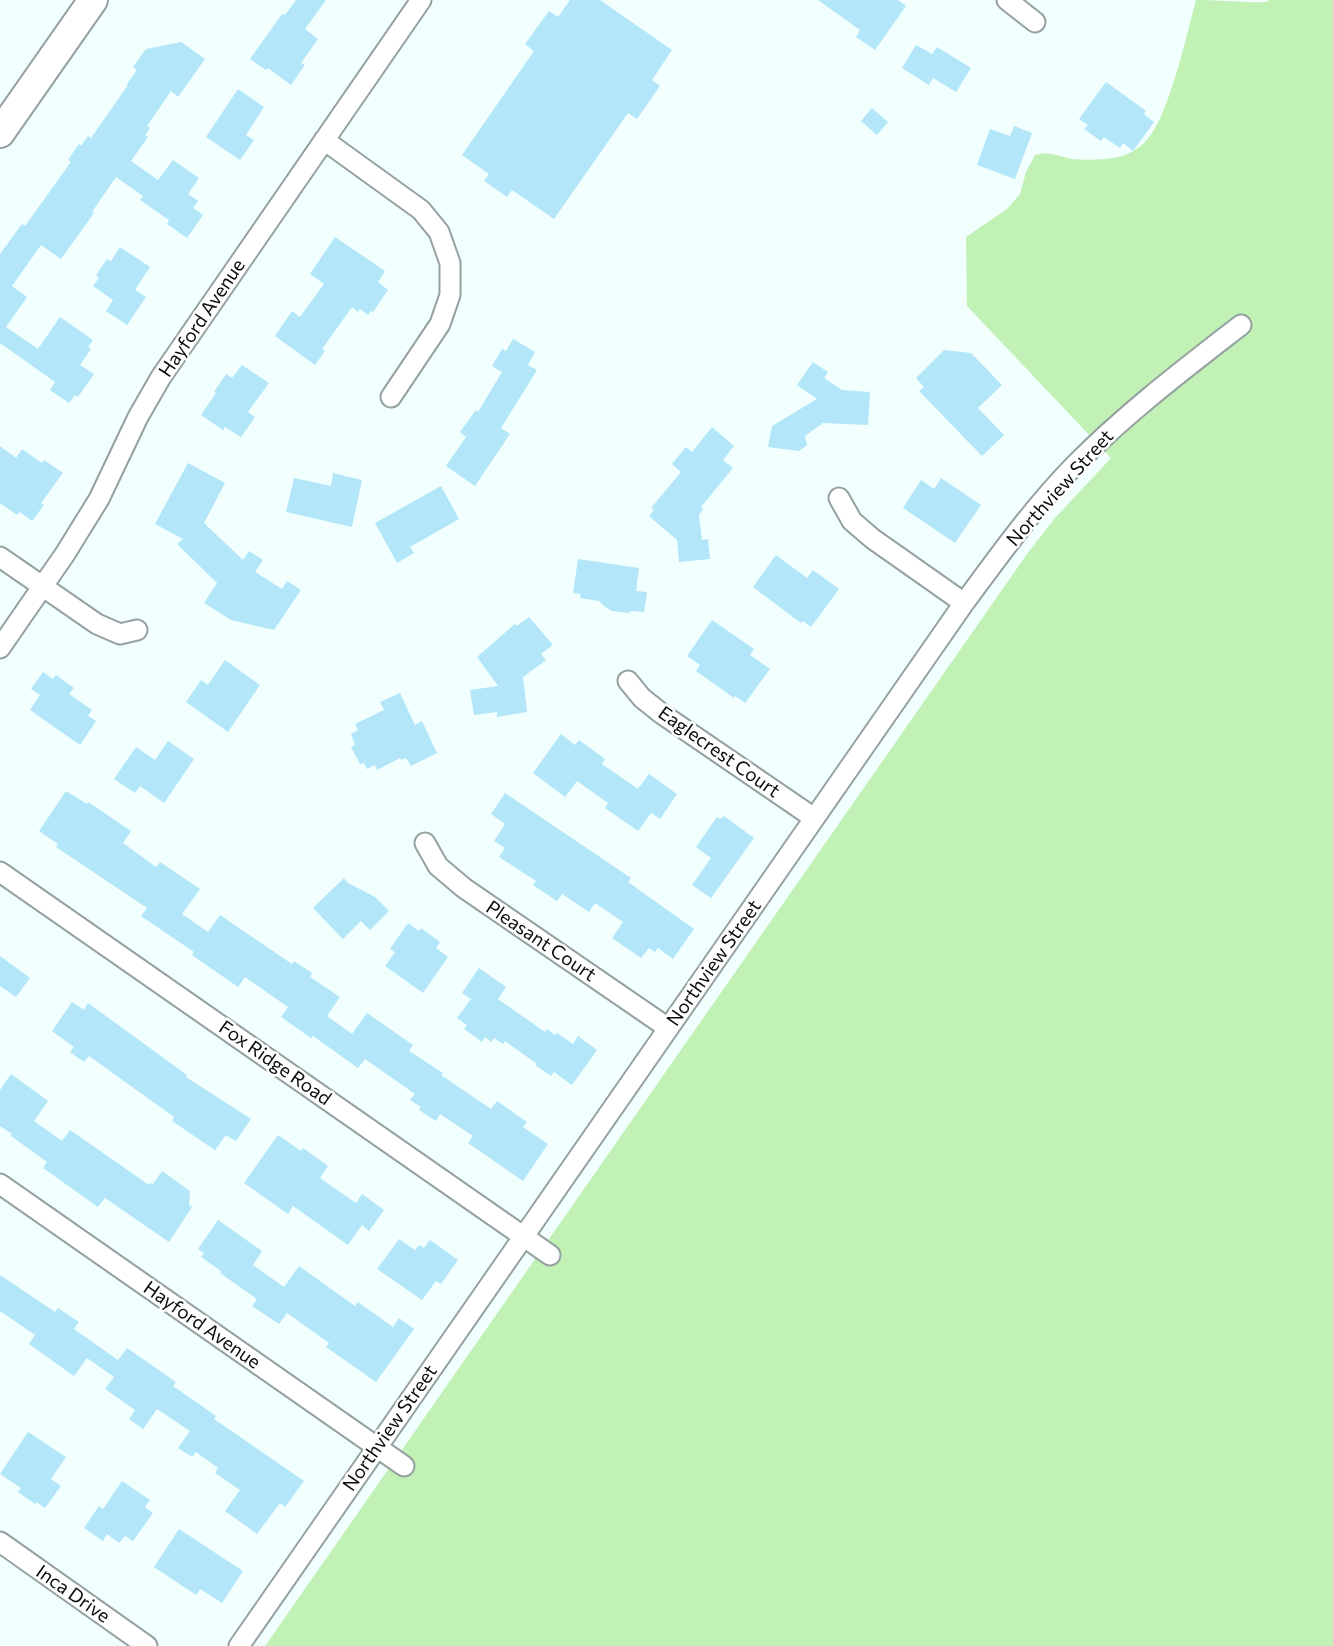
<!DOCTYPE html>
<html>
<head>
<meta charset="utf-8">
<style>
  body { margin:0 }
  canvas { display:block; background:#f1fffe }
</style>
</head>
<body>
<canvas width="1333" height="1646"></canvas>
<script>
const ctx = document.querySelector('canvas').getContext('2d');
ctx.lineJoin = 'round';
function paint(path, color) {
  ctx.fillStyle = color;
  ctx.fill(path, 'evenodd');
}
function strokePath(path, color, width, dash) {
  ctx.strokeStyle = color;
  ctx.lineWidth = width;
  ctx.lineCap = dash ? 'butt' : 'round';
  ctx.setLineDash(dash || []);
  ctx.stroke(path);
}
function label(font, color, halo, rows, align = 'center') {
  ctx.font = font + ' Commissioner,sans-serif';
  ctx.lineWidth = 5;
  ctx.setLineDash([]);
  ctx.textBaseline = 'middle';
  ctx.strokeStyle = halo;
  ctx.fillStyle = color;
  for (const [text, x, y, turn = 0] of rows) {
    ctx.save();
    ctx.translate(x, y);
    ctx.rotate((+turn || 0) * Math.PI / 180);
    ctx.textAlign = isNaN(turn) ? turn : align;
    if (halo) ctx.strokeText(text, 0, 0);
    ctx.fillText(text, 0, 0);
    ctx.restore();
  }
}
const green = new Path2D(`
  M 1196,0 C 1219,0 1242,3 1266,2 L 1269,0 L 1333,0 L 1333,1646 L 265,1646 L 1027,554 L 1055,518 L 1111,458 L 967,306 L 966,237 L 1007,209 L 1020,194 L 1026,172 L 1035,155 C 1050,151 1058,156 1072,159 C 1082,160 1095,160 1105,159 C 1120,158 1134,153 1144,143 C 1168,122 1187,33 1196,0 Z`);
const building = new Path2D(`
  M 296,0 L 326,0 L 305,29 L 318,39 L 301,63 L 305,65 L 291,85 L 268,68 L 266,70 L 250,59 L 282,14 L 285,15 Z
  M 570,0 L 600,0 L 672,50 L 652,80 L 660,86 L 637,119 L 628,113 L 554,219 L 512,190 L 507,197 L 484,181 L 489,174 L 462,155 L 534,51 L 525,44 L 549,11 L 558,17 Z
  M 818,0 L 898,0 L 906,6 L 875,50 L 856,37 L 860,30 Z
  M 181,42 L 205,59 L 178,97 L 171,91 L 147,126 L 150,128 L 145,135 L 148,137 L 131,161 L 158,180 L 173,160 L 199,178 L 188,194 L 198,201 L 193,208 L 203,215 L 187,238 L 167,224 L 169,220 L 140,200 L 143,196 L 116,177 L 92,212 L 94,213 L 61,259 L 41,245 L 12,286 L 27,297 L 6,327 L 38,349 L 60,317 L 93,340 L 88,347 L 91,349 L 80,365 L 94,374 L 78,397 L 75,395 L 69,403 L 50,390 L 55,382 L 0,343 L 0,254 L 22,224 L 25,226 L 71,162 L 68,160 L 79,144 L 81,146 L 88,136 L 91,138 L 128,85 L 127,84 L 137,70 L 133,67 L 146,49 Z
  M 916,45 L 932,54 L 937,47 L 971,68 L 956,92 L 933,78 L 929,85 L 902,68 Z
  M 1106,82 L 1146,111 L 1144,114 L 1154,122 L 1133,151 L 1123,143 L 1120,148 L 1104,137 L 1101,141 L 1084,129 L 1088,125 L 1079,119 Z
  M 238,89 L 264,107 L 246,135 L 254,140 L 240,160 L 206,137 Z
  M 872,108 L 888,122 L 877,135 L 861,121 Z
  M 1014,126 L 1032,133 L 1015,179 L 977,165 L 990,129 L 1010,136 Z
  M 335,237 L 385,271 L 378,282 L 388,290 L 373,312 L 371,311 L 368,315 L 360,309 L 358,312 L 352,307 L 322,349 L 325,351 L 315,365 L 275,336 L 292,311 L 300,317 L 324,284 L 310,274 Z
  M 120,247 L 150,267 L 135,290 L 146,297 L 127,325 L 106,311 L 113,300 L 93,286 L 99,278 L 96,275 L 107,259 L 111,261 Z
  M 513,339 L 535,352 L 528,365 L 537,370 L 501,428 L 510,434 L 475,486 L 446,466 L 466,437 L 460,432 L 476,410 L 478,412 L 502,372 L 492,366 L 502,349 L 506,351 Z
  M 944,350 L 971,353 L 1002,385 L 978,408 L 1004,435 L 982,456 L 919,391 L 924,387 L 916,378 Z
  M 813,362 L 828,372 L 824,378 L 842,390 L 870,392 L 868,425 L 823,423 L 805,436 L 807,445 L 799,451 L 768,447 L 772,426 L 817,399 L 797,385 Z
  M 242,365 L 269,383 L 248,412 L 255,417 L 241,437 L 225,427 L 223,430 L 201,415 L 216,393 L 214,392 L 226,374 L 232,378 Z
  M 712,427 L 734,446 L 723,460 L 733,468 L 701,507 L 703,509 L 699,515 L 702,540 L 708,539 L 710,559 L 679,562 L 677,540 L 649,516 L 654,510 L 651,508 L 681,472 L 672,464 L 686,447 L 692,452 Z
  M 0,446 L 16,458 L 22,449 L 42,463 L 44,460 L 63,473 L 41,503 L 44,505 L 32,521 L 20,512 L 17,515 L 0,503 Z
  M 188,463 L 225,483 L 204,523 L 243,560 L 249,551 L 263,560 L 255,572 L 282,589 L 287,581 L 301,590 L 274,630 L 231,620 L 204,603 L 217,583 L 177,544 L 183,539 L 155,524 Z
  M 333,473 L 362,480 L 352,527 L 286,512 L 294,478 L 331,486 Z
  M 941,478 L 981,505 L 955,543 L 903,508 L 921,480 L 934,489 Z
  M 441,486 L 459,519 L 410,547 L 414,553 L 397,563 L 375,523 Z
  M 776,555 L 807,578 L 813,570 L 839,589 L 811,627 L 803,621 L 801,623 L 753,587 Z
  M 578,559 L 639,568 L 636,591 L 647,592 L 644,612 L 630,611 L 630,613 L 612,611 L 605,607 L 599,601 L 580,598 L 581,594 L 573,593 Z
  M 529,617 L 553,645 L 541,654 L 546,660 L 523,677 L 527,712 L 497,717 L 497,712 L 474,715 L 470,690 L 498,686 L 477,657 L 515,624 L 517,626 Z
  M 712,620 L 754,649 L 750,655 L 770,669 L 745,703 L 735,696 L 734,698 L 696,671 L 700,665 L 687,656 Z
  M 225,660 L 260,685 L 228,732 L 186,702 L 201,680 L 208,685 Z
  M 43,672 L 53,679 L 56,675 L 74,688 L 69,694 L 92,710 L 88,716 L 96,721 L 80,745 L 30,710 L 40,695 L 31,689 Z
  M 400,693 L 415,725 L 422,721 L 437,753 L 411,766 L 406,758 L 401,760 L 400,758 L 377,770 L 375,765 L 367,769 L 364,763 L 360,764 L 351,747 L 355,745 L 351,734 L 358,730 L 355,724 L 384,710 L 380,702 Z
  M 561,734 L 575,745 L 579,740 L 605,759 L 602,764 L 638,789 L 649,774 L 677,794 L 660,819 L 651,813 L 638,831 L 605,808 L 608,803 L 577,781 L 565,797 L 533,773 Z
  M 168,741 L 194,759 L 164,803 L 140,786 L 135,793 L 114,779 L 136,747 L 155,760 Z
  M 66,791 L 87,804 L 88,802 L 131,831 L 123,843 L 156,867 L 160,862 L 200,889 L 182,914 L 208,932 L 220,915 L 292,964 L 294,961 L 312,973 L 310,977 L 340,997 L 327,1016 L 352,1034 L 367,1013 L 413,1045 L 409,1051 L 443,1073 L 441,1075 L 491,1109 L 497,1101 L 527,1122 L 523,1127 L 548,1144 L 523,1181 L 468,1143 L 473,1136 L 440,1114 L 436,1121 L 419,1110 L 421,1107 L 410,1100 L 415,1094 L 365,1059 L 358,1068 L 313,1036 L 311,1038 L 281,1017 L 288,1007 L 245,977 L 238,987 L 192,955 L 194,952 L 141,916 L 147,908 L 56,847 L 58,844 L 39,831 Z
  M 505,793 L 631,878 L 628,882 L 694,929 L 673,959 L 658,948 L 655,952 L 649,948 L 641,958 L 612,938 L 623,922 L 595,903 L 589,912 L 562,894 L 557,901 L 533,885 L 536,881 L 499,857 L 505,848 L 494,841 L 505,824 L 491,814 Z
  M 724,816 L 754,838 L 711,898 L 692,885 L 711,858 L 696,847 L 717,817 L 721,819 Z
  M 344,878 L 348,883 L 375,897 L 389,911 L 370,930 L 361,921 L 343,939 L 313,908 Z
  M 408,923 L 419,931 L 421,928 L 440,942 L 436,948 L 448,957 L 423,993 L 385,966 L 395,952 L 390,949 Z
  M 0,956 L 30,978 L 16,997 L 0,986 Z
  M 479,968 L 506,987 L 498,999 L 545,1032 L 547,1029 L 555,1035 L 557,1033 L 573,1044 L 578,1036 L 597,1050 L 572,1085 L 554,1072 L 551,1076 L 535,1065 L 537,1064 L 505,1041 L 503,1044 L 494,1038 L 491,1042 L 485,1037 L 482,1042 L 464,1029 L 467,1025 L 457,1018 L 471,999 L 462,993 Z
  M 72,1002 L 84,1010 L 88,1003 L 187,1075 L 186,1077 L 251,1119 L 236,1141 L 226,1135 L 215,1150 L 172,1121 L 174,1117 L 89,1056 L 84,1062 L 70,1052 L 74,1047 L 52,1031 Z
  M 11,1074 L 48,1101 L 34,1121 L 62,1141 L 70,1130 L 149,1185 L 151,1183 L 153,1184 L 162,1171 L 190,1191 L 189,1205 L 192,1207 L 169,1242 L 105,1198 L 98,1207 L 43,1168 L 47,1162 L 11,1136 L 12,1134 L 0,1126 L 0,1090 Z
  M 278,1135 L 301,1151 L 303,1148 L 328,1166 L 320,1178 L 356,1203 L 362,1194 L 384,1210 L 369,1231 L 362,1225 L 348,1245 L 293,1206 L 288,1214 L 244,1183 Z
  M 218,1220 L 262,1251 L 253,1265 L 284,1287 L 299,1266 L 355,1306 L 358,1302 L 393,1327 L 399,1318 L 414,1329 L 376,1382 L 326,1347 L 329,1343 L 287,1313 L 279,1324 L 252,1306 L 257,1299 L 220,1273 L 221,1271 L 201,1257 L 204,1253 L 198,1249 Z
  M 399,1239 L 415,1250 L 419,1245 L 424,1248 L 430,1240 L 458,1260 L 441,1284 L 436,1281 L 422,1300 L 377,1269 Z
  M 0,1275 L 55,1312 L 58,1308 L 79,1322 L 74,1329 L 118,1360 L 127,1348 L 176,1382 L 173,1386 L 216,1416 L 214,1419 L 304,1481 L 285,1507 L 280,1503 L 257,1534 L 225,1511 L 240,1490 L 215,1473 L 218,1468 L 196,1452 L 192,1457 L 178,1448 L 190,1431 L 157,1409 L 143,1429 L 129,1419 L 135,1410 L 105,1389 L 114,1377 L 87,1358 L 74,1376 L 29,1344 L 35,1335 L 0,1311 Z
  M 28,1432 L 66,1457 L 51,1479 L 61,1486 L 45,1508 L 36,1502 L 35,1504 L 18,1492 L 21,1488 L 0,1474 Z
  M 122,1481 L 150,1500 L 145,1507 L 153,1513 L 133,1541 L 125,1536 L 119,1543 L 107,1534 L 103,1541 L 84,1528 L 99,1506 L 103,1509 Z
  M 179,1529 L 243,1571 L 222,1603 L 200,1589 L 196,1595 L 154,1567 Z`);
const street = new Path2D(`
  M 1007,0 L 1035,22
  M 324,140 L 421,210 L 439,232 L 450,263 L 450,295 L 440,324 L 391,397
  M 839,498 L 852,521 L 873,539 L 964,603
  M 0,557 L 97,624 L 120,634 L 137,630
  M 0,648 L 65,554 L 99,499 L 138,417 L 161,377 L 421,0
  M 628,681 L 642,698 L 662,714 L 814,818
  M 425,843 L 438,866 L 464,888 L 668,1028
  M 0,872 L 550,1255
  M 0,1184 L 404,1466
  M 0,1542 L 147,1646
  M 239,1646 L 964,603 C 999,556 1033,508 1074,466 C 1125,414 1183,370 1241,325`);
const secondary = new Path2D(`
  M 0,133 L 93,0`);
const streetNames = [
  ["Hayford Avenue",202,318,-56],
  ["Northview Street",1060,488,-48],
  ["Eaglecrest Court",719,752,35],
  ["Pleasant Court",541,941,34],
  ["Northview Street",714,963,-55],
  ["Fox Ridge Road",275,1063,35],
  ["Hayford Avenue",202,1325,35],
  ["Northview Street",390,1428,-55],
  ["Inca Drive",73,1594,35]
];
paint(green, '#c2f1b5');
paint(building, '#b2e6f8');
strokePath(street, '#94a1a0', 23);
strokePath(secondary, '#94a1a0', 32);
strokePath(street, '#fff', 19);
strokePath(secondary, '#fff', 28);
label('19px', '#080c0c', '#fff', streetNames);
</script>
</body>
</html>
